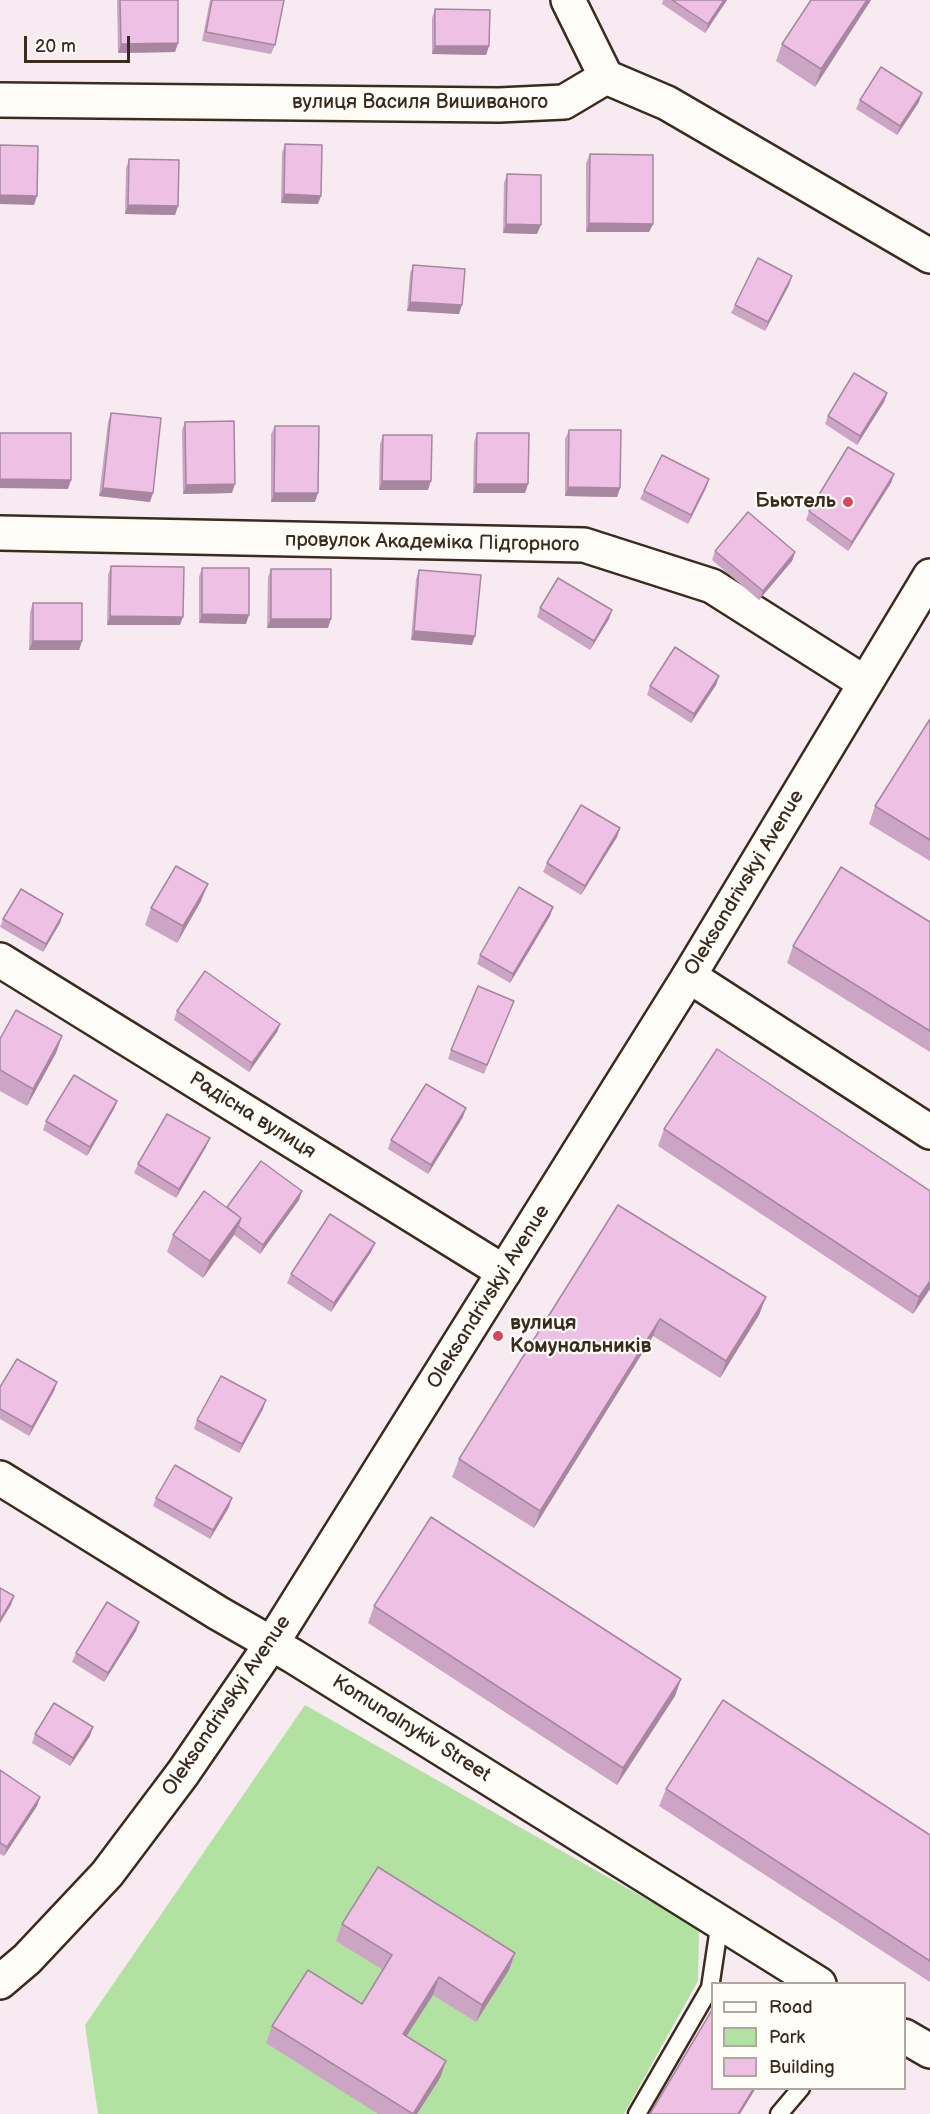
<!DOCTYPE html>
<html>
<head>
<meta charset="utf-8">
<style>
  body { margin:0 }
  #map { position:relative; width:930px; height:2114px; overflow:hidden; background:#f8eaf1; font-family:"Balsamiq Sans",sans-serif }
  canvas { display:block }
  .legend { position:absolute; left:711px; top:1982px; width:195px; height:108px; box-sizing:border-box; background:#fdfcf7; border:2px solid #afa8a0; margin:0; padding:8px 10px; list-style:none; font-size:18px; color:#3b2a1e }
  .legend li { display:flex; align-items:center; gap:12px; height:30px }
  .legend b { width:30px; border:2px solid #afa8a0 }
  .scale { position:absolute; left:24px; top:36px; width:106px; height:27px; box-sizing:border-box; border:3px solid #3b2a1e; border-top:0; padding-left:8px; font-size:18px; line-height:21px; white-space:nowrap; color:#3b2a1e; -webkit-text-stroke:4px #fdfcf7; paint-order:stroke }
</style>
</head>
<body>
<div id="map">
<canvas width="930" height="2114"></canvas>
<ul class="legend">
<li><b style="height:8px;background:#fdfcf7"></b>Road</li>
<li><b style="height:16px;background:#b2e2a2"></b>Park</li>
<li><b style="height:16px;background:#eec0e4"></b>Building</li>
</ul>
<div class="scale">20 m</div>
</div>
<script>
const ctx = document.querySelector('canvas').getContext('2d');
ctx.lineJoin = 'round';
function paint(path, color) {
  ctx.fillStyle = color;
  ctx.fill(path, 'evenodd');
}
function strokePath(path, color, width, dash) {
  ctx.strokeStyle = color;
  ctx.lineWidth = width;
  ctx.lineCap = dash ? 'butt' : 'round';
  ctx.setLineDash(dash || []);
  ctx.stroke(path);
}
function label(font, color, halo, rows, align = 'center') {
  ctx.font = font + ' "Balsamiq Sans",sans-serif';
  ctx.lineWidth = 4.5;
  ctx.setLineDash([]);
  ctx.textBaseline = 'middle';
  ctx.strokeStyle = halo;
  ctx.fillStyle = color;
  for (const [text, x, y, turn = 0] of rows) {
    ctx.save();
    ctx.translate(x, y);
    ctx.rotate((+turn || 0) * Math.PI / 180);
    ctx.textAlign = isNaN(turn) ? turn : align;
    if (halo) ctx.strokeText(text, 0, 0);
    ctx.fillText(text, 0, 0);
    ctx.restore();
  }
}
const green = new Path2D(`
  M 305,1705 L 699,1929 L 698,1981 L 624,2114 L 98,2114 L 85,2025 Z`);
const lane = new Path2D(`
  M 637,2114 L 710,1988 L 720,1921
  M 779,2114 L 801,2088`);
const street = new Path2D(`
  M 568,0 L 606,77
  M 0,100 L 499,105 L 564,102 L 606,77 L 667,103 L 930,256
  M 0,533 L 584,545 L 712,586 L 865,683
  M 0,960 L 504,1272
  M 689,976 L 930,1132
  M 0,1478 L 218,1613 L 293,1656 L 819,1984
  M 904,2036 L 930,2051`);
const secondary = new Path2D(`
  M 0,1982 L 27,1959 L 107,1874 L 183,1773 L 272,1643 L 689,976 L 930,576`);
const wall = new Path2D(`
  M 117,0 L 178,0 L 178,43 L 175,52 L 118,53 Z
  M 210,0 L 284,0 L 275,45 L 271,54 L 202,41 Z
  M 663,0 L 727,0 L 705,33 L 662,4 Z
  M 871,0 L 815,87 L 776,61 L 782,44 Z
  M 435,9 L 489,46 L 486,55 L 432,54 L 432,18 Z
  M 860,100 L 919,102 L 897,135 L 856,109 Z
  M 285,144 L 318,204 L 281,203 L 282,153 Z
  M 590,154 L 653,224 L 649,232 L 586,232 L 586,163 Z
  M 129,159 L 178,206 L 175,215 L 125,214 L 126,168 Z
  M 507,174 L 537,234 L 503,233 L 504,183 Z
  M 413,265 L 459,314 L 407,311 L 410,274 Z
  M 792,276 L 789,285 L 765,331 L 731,313 L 735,305 Z
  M 887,393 L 884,402 L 857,445 L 825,424 L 828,416 Z
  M 111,413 L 150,502 L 99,496 L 108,422 Z
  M 185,422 L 232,493 L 183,494 L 182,430 Z
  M 275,426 L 315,502 L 271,502 L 271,434 Z
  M 569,430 L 620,488 L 617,497 L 565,496 L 565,439 Z
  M 477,433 L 528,484 L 525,493 L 473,493 L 474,442 Z
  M 383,435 L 428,490 L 379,490 L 380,444 Z
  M 894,474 L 891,483 L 848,551 L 806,520 L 809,511 Z
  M 709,479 L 706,488 L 688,524 L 640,499 L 644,491 Z
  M 715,551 L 795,552 L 792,561 L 759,600 L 712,560 Z
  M 111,566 L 180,625 L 107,625 L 108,575 Z
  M 202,568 L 246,624 L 199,623 L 199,577 Z
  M 271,569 L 328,628 L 267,628 L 268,577 Z
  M 419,570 L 472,645 L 411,640 L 416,579 Z
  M 33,603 L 82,641 L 79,650 L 29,650 L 30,612 Z
  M 540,608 L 609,619 L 590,650 L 537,617 Z
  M 719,676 L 716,685 L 691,723 L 647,695 L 650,686 Z
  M 930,719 L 930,861 L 869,824 L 875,806 Z
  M 620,828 L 617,837 L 581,895 L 543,872 L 547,863 Z
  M 201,901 L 177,943 L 145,925 L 151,908 Z
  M 553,907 L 550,916 L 510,983 L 477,964 L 480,955 Z
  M 63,914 L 60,923 L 43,952 L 0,927 L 3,919 Z
  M 930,922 L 930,1052 L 787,963 L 793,946 Z
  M 514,1001 L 484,1074 L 448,1059 L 451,1050 Z
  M 177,1011 L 280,1024 L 277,1032 L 249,1072 L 174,1020 Z
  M 62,1036 L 56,1053 L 27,1106 L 0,1091 L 0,1039 Z
  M 117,1101 L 114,1109 L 87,1156 L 43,1130 L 46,1121 Z
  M 463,1117 L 428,1174 L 388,1149 L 391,1140 Z
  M 664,1129 L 930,1289 L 913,1314 L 658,1146 Z
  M 206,1147 L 176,1198 L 134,1173 L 138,1164 Z
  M 299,1200 L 260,1254 L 234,1235 L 203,1278 L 167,1252 L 173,1235 L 227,1207 Z
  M 618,1205 L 766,1297 L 759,1315 L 720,1378 L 653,1336 L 534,1528 L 452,1477 L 459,1459 Z
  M 375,1243 L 371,1252 L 331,1312 L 287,1283 L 291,1274 Z
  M 57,1382 L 54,1391 L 29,1436 L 0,1419 L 0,1387 Z
  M 263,1409 L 239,1453 L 194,1429 L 197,1420 Z
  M 156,1498 L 229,1507 L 210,1539 L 153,1506 Z
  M 374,1606 L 681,1679 L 675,1696 L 617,1785 L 368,1623 Z
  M 139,1622 L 136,1631 L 104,1682 L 72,1662 L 76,1653 Z
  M 35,1734 L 90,1736 L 70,1766 L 32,1743 Z
  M 0,1770 L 40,1797 L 37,1806 L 4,1856 L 0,1854 Z
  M 666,1789 L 930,1835 L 930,1982 L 659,1806 Z
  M 342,1924 L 515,1953 L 509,1970 L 476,2022 L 433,1995 L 406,2036 L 446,2061 L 440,2078 L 417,2114 L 378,2114 L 266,2043 L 272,2026 L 362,2004 L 383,1970 L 336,1941 Z`);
const shadedWall = new Path2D(`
  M 724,0 L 727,0 L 705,33 L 708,24 Z
  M 867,0 L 871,0 L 815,87 L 821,69 Z
  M 178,43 L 175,52 L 118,53 L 121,44 Z
  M 435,46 L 489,46 L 486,55 L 432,54 Z
  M 922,93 L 919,102 L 897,135 L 900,126 Z
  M 284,194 L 321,196 L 318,204 L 281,203 Z
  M 0,195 L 37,196 L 34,205 L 0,204 Z
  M 128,205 L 178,206 L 175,215 L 125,214 Z
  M 589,223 L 653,224 L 649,232 L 586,232 Z
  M 506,224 L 541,225 L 537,234 L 503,233 Z
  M 792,276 L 789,285 L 765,331 L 768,322 Z
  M 410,302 L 462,305 L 459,314 L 407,311 Z
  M 887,393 L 884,402 L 857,445 L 860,436 Z
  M 894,474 L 891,483 L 848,551 L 852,542 Z
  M 0,479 L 71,480 L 68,489 L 0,488 Z
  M 709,479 L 706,488 L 688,524 L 691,515 Z
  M 382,481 L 431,481 L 428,490 L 379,490 Z
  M 235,484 L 232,493 L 183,494 L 186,485 Z
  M 476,484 L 528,484 L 525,493 L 473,493 Z
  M 568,487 L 620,488 L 617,497 L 565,496 Z
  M 103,488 L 153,493 L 150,502 L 99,496 Z
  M 274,493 L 318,493 L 315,502 L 271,502 Z
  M 795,552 L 792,561 L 759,600 L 763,591 Z
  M 612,610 L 609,619 L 590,650 L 594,641 Z
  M 202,614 L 249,615 L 246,624 L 199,623 Z
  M 110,616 L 183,617 L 180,625 L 107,625 Z
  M 271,619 L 331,619 L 328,628 L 267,628 Z
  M 414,631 L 475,636 L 472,645 L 411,640 Z
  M 33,641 L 82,641 L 79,650 L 29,650 Z
  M 719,676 L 716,685 L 691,723 L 694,714 Z
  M 620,828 L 617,837 L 581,895 L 585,886 Z
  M 208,884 L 201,901 L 177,943 L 183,926 Z
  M 553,907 L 550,916 L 510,983 L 513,974 Z
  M 63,914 L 60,923 L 43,952 L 46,944 Z
  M 280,1024 L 277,1032 L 249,1072 L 252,1063 Z
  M 62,1036 L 56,1053 L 27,1106 L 33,1089 Z
  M 117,1101 L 114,1109 L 87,1156 L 90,1147 Z
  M 466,1108 L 463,1117 L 428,1174 L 431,1165 Z
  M 210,1138 L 206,1147 L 176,1198 L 179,1189 Z
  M 302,1191 L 299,1200 L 260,1254 L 263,1245 Z
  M 241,1218 L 234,1235 L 203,1278 L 210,1261 Z
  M 375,1243 L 371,1252 L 331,1312 L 334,1303 Z
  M 930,1281 L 930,1289 L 913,1314 L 919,1297 Z
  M 766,1297 L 759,1315 L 720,1378 L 726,1361 Z
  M 660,1319 L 653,1336 L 534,1528 L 540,1511 Z
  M 57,1382 L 54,1391 L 29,1436 L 32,1427 Z
  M 266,1400 L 263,1409 L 239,1453 L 242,1444 Z
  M 232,1498 L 229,1507 L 210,1539 L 213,1530 Z
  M 14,1596 L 11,1605 L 0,1623 L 0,1620 Z
  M 139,1622 L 136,1631 L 104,1682 L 108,1673 Z
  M 681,1679 L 675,1696 L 617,1785 L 623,1768 Z
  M 93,1727 L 90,1736 L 70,1766 L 73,1758 Z
  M 40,1797 L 37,1806 L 4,1856 L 7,1847 Z
  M 515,1953 L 509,1970 L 476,2022 L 482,2005 Z
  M 439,1977 L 433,1995 L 397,2051 L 403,2034 Z
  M 446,2061 L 440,2078 L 417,2114 L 413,2114 Z
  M 754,2088 L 756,2088 L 740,2114 L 738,2114 Z`);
const building = new Path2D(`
  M 120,0 L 178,0 L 178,43 L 121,44 Z
  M 212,0 L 284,0 L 275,45 L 206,32 Z
  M 672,0 L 724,0 L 708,24 Z
  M 811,0 L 867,0 L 821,69 L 782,44 Z
  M 435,9 L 490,10 L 489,46 L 435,46 Z
  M 881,67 L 922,93 L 900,126 L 860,100 Z
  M 285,144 L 322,145 L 321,196 L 284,194 Z
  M 0,145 L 38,146 L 37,196 L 0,195 Z
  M 590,154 L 653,155 L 653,224 L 589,223 Z
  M 129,159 L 179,160 L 178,206 L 128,205 Z
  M 507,174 L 541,175 L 541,225 L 506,224 Z
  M 758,258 L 792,276 L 768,322 L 735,305 Z
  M 413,265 L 465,269 L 462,305 L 410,302 Z
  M 854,373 L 887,393 L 860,436 L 828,416 Z
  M 111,413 L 161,418 L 153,493 L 103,488 Z
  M 234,421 L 235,484 L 186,485 L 185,422 Z
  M 275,426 L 319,426 L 318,493 L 274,493 Z
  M 569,430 L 621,430 L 620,488 L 568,487 Z
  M 0,433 L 71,433 L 71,480 L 0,479 Z
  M 477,433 L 529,433 L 528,484 L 476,484 Z
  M 383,435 L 432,435 L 431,481 L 382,481 Z
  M 848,447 L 894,474 L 852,542 L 809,511 Z
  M 662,455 L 709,479 L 691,515 L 644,491 Z
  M 748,512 L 795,552 L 763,591 L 715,551 Z
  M 111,566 L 184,567 L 183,617 L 110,616 Z
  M 202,568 L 249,568 L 249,615 L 202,614 Z
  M 271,569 L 331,569 L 331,619 L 271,619 Z
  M 419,570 L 481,575 L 475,636 L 414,631 Z
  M 558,578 L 612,610 L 594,641 L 540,608 Z
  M 33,603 L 82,603 L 82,641 L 33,641 Z
  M 675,647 L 719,676 L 694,714 L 650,686 Z
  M 930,719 L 930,840 L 875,806 Z
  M 581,805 L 620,828 L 585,886 L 547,863 Z
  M 176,866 L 208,884 L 183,926 L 151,908 Z
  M 841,867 L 930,922 L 930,1031 L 793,946 Z
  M 519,887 L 553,907 L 513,974 L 480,955 Z
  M 21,889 L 63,914 L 46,944 L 3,919 Z
  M 205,971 L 280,1024 L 252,1063 L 177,1011 Z
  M 478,986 L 514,1001 L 487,1065 L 451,1050 Z
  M 16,1010 L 62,1036 L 33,1089 L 0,1070 L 0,1039 Z
  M 717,1049 L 930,1191 L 930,1281 L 919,1297 L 664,1129 Z
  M 74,1075 L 117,1101 L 90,1147 L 46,1121 Z
  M 426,1084 L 466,1108 L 431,1165 L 391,1140 Z
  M 167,1114 L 210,1138 L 179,1189 L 138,1164 Z
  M 261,1161 L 302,1191 L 263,1245 L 238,1226 L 241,1218 L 227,1207 Z
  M 204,1191 L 241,1218 L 210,1261 L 173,1235 Z
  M 618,1205 L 766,1297 L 726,1361 L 660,1319 L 540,1511 L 459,1459 Z
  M 330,1214 L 375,1243 L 334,1303 L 291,1274 Z
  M 17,1359 L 57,1382 L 32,1427 L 0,1409 L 0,1387 Z
  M 221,1376 L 266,1400 L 242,1444 L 197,1420 Z
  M 175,1465 L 232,1498 L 213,1530 L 156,1498 Z
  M 431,1517 L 681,1679 L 623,1768 L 374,1606 Z
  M 0,1588 L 14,1596 L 0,1620 Z
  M 107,1602 L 139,1622 L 108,1673 L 76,1653 Z
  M 723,1700 L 930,1835 L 930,1961 L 666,1789 Z
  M 54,1703 L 93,1727 L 73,1758 L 35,1734 Z
  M 0,1770 L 40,1797 L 7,1847 L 0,1843 Z
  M 378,1867 L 515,1953 L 482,2005 L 439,1977 L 403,2034 L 446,2061 L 413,2114 L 272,2026 L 308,1970 L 362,2004 L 392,1955 L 342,1924 Z
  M 712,2010 L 712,2088 L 754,2088 L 738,2114 L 650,2114 Z`);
const markers = [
  [848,502,6,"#d1495b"],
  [498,1336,6,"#d1495b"]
];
const streetNames = [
  ["вулиця Василя Вишиваного",420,103],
  ["провулок Академіка Підгорного",432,543,1],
  ["Oleksandrivskyi Avenue",745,883,-59],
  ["Радісна вулиця",252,1116,32],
  ["Oleksandrivskyi Avenue",489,1297,-58],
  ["Oleksandrivskyi Avenue",227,1706,-56],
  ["Komunalnykiv Street",411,1729,32]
];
const poiNames = [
  ["Бьютель",836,502],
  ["вулиця",510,1324,"left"],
  ["Комунальників",510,1347,"left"]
];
paint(green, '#b2e2a2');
strokePath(lane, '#3b2a1e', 21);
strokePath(street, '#3b2a1e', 38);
strokePath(secondary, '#3b2a1e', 38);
strokePath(lane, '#fdfcf7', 16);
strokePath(street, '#fdfcf7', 33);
strokePath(secondary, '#fdfcf7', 33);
paint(wall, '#cda5c4');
paint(shadedWall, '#a786a0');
paint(building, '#eec0e4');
strokePath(building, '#a786a0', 1.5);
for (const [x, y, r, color] of markers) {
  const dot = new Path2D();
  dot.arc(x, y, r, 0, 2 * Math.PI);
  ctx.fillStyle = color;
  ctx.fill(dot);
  strokePath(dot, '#fdfcf7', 2);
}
label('20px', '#3b2a1e', '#fdfcf7', streetNames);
label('bold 20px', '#3b2a1e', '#fdfcf7', poiNames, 'right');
</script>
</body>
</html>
